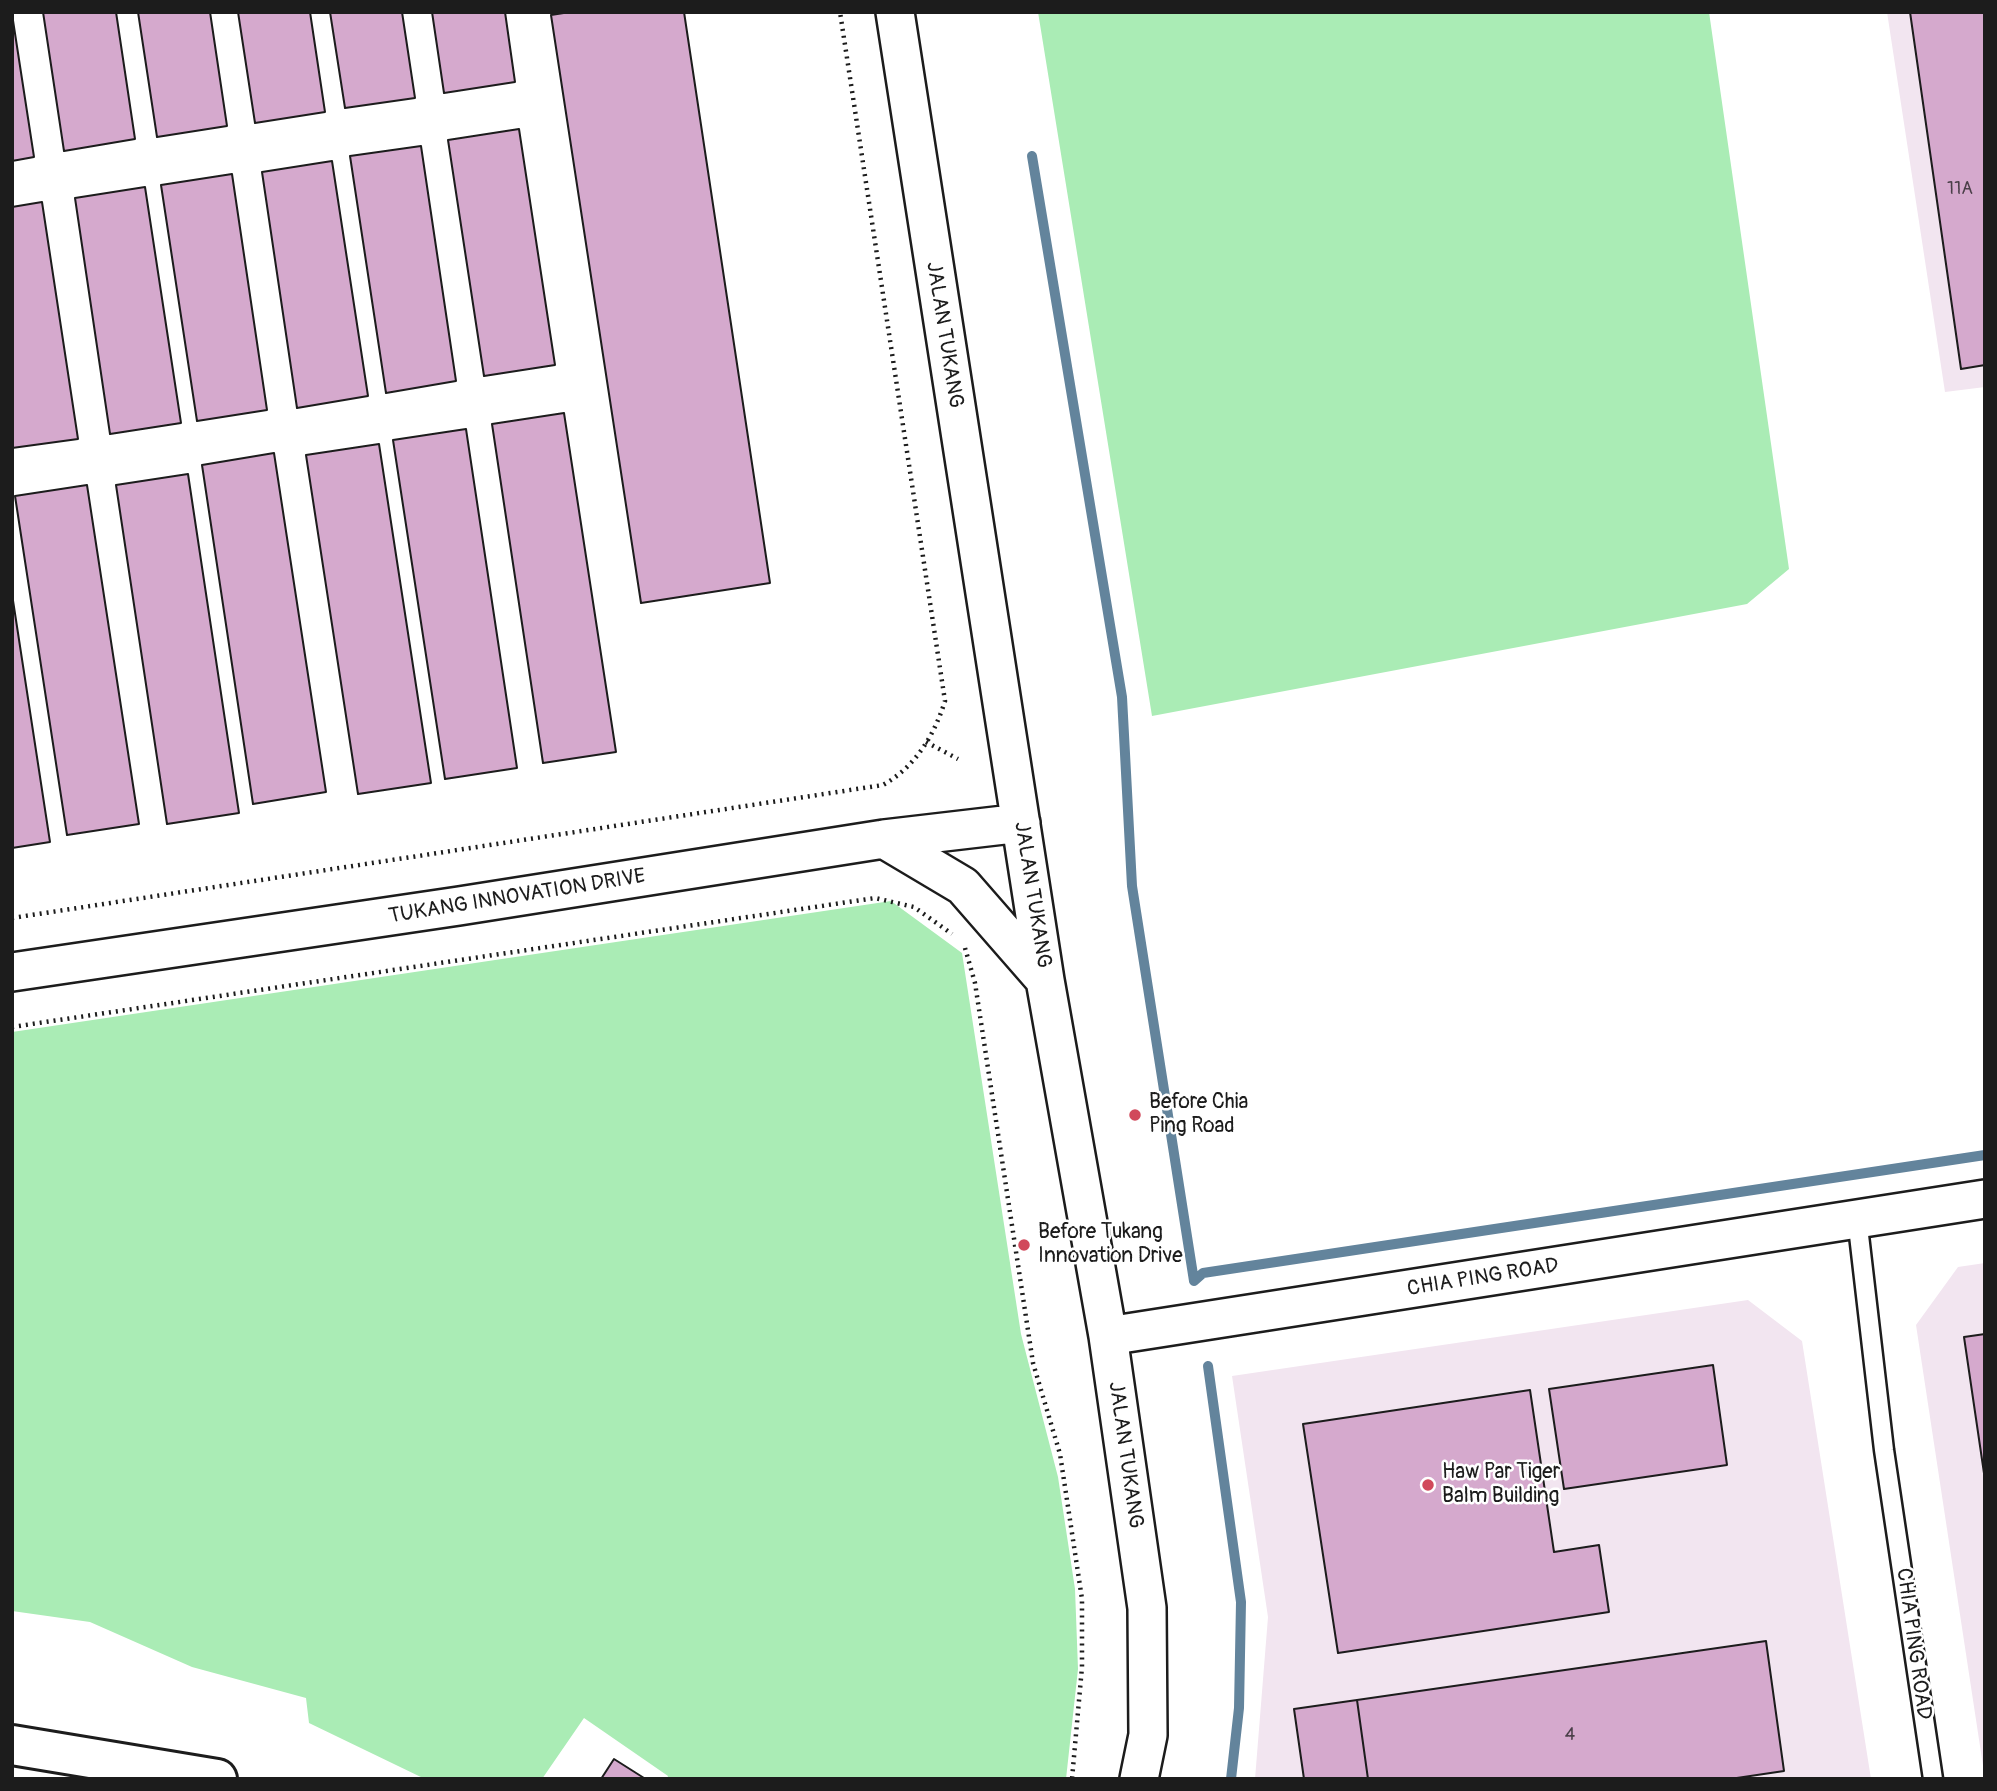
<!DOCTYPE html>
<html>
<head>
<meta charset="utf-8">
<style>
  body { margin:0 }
  #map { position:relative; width:1997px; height:1791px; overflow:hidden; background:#fff; font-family:Pangolin,sans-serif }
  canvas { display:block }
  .frame { position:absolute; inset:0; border:14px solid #1c1c1c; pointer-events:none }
</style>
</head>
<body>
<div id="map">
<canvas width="1997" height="1791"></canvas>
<div class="frame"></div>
</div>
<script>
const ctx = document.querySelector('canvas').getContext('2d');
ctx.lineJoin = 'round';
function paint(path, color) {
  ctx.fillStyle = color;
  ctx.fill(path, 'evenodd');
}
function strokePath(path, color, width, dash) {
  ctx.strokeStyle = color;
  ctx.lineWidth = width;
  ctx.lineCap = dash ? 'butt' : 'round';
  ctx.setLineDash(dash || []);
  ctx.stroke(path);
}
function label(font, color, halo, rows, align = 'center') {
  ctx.font = font + ' Pangolin,sans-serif';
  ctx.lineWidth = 5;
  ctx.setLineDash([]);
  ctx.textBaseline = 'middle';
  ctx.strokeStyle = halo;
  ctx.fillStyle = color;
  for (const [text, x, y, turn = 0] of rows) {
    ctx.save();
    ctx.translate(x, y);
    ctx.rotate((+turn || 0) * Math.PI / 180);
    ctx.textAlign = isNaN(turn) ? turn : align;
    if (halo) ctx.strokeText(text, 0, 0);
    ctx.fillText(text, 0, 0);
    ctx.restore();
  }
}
const built = new Path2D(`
  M 1887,12 L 1985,12 L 1985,387 L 1945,392 Z
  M 1985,1263 L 1985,1779 L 1916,1325 L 1958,1267 Z
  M 1748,1300 L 1802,1341 L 1871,1779 L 1255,1779 L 1268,1617 L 1232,1376 Z`);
const green = new Path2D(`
  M 1038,12 L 1709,12 L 1789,569 L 1747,604 L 1152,716 Z
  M 891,901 L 962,953 L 1021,1334 L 1058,1477 L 1075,1589 L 1078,1669 L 1066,1779 L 667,1779 L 668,1776 L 584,1718 L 542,1779 L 425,1779 L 309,1723 L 306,1698 L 192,1667 L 90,1622 L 12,1611 L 12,1032 Z`);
const stream = new Path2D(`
  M 1032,156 L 1122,697 L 1132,886 L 1194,1281
  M 1194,1281 L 1203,1273 L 1985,1155
  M 1208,1366 L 1241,1602 L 1239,1708 L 1231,1779`);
const building = new Path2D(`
  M 43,12 L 116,12 L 135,139 L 64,151 Z
  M 138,12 L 210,12 L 227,126 L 157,137 Z
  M 238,12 L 310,12 L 325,112 L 255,123 Z
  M 330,12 L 402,12 L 415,98 L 345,108 Z
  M 432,12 L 505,12 L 515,82 L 444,93 Z
  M 570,12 L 684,12 L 770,583 L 641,603 L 551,15 Z
  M 1910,12 L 1985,12 L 1985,365 L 1961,369 Z
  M 12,14 L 34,157 L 12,161 Z
  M 519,129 L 555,365 L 484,376 L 448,140 Z
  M 421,146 L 456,381 L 386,393 L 350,156 Z
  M 332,161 L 368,396 L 297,408 L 262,172 Z
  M 232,174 L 267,410 L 197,421 L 161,185 Z
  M 145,187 L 181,423 L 110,434 L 75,198 Z
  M 42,202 L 78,439 L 12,448 L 12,207 Z
  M 564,413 L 616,752 L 543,763 L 492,424 Z
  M 466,429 L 517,768 L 445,779 L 393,440 Z
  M 379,444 L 431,783 L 358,794 L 306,455 Z
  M 274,453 L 326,792 L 253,804 L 202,465 Z
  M 188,474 L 239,813 L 167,824 L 116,485 Z
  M 87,485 L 139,824 L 67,835 L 15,496 Z
  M 12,594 L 50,842 L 12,848 Z
  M 1985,1334 L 1985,1480 L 1964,1337 Z
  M 1713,1365 L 1727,1465 L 1564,1489 L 1549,1389 Z
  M 1530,1390 L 1554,1552 L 1599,1545 L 1609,1612 L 1338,1653 L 1303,1424 Z
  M 1766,1641 L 1784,1771 L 1730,1779 L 1368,1779 L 1357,1700 Z
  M 1357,1700 L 1368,1779 L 1304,1779 L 1294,1709 Z
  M 614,1759 L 644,1778 L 643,1779 L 601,1779 Z`);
const path = new Path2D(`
  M 926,742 L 958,759
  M 12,918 L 883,785 C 915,767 934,736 945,701 L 840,12
  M 965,948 L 975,983 L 1033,1363 L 1060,1454 L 1082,1599 L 1082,1667 L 1072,1779
  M 12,1027 L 875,898 L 914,907 L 952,934`);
const service = new Path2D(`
  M 1857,1218 L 1884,1450 L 1933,1779`);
const minor = new Path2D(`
  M 895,12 L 1045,980 L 1108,1336 L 1147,1608 L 1148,1735 L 1139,1779
  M 884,839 L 963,886 L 1045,980
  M 12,972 L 459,906 L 884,839 L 1021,823
  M 1108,1336 L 1985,1199`);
const secondary = new Path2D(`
  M 12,1745 L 217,1779`);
const markers = [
  [1135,1115,7,"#d1495b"],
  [1024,1245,7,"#d1495b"],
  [1428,1485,7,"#d1495b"]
];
const numberNames = [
  ["11A",1960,189],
  ["4",1570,1735]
];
const streetNames = [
  ["JALAN TUKANG",944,335,81],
  ["JALAN TUKANG",1032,895,81],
  ["TUKANG INNOVATION DRIVE",517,897,-9],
  ["CHIA PING ROAD",1483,1278,-9],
  ["JALAN TUKANG",1125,1455,82],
  ["CHIA PING ROAD",1913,1644,82]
];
const poiNames = [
  ["Before Chia",1149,1103],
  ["Ping Road",1149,1127],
  ["Before Tukang",1038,1233],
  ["Innovation Drive",1038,1257],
  ["Haw Par Tiger",1442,1473],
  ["Balm Building",1442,1497]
];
paint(built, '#f2e5f0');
paint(green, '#aaecb5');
strokePath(stream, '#63849c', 10);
paint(building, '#d5a9cd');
strokePath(building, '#1c1c1c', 2);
strokePath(service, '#1c1c1c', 23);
strokePath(minor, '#1c1c1c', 42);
strokePath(secondary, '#1c1c1c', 44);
strokePath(path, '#1c1c1c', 4.5, [2, 5]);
strokePath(service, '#fff', 18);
strokePath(minor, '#fff', 37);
strokePath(secondary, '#fff', 38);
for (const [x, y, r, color] of markers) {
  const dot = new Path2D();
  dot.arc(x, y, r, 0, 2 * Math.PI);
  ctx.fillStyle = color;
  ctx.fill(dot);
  strokePath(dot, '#fff', 2.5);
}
label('18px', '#4a3f48', null, numberNames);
label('21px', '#1c1c1c', '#fff', streetNames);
label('21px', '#1c1c1c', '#fff', poiNames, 'left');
</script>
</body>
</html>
